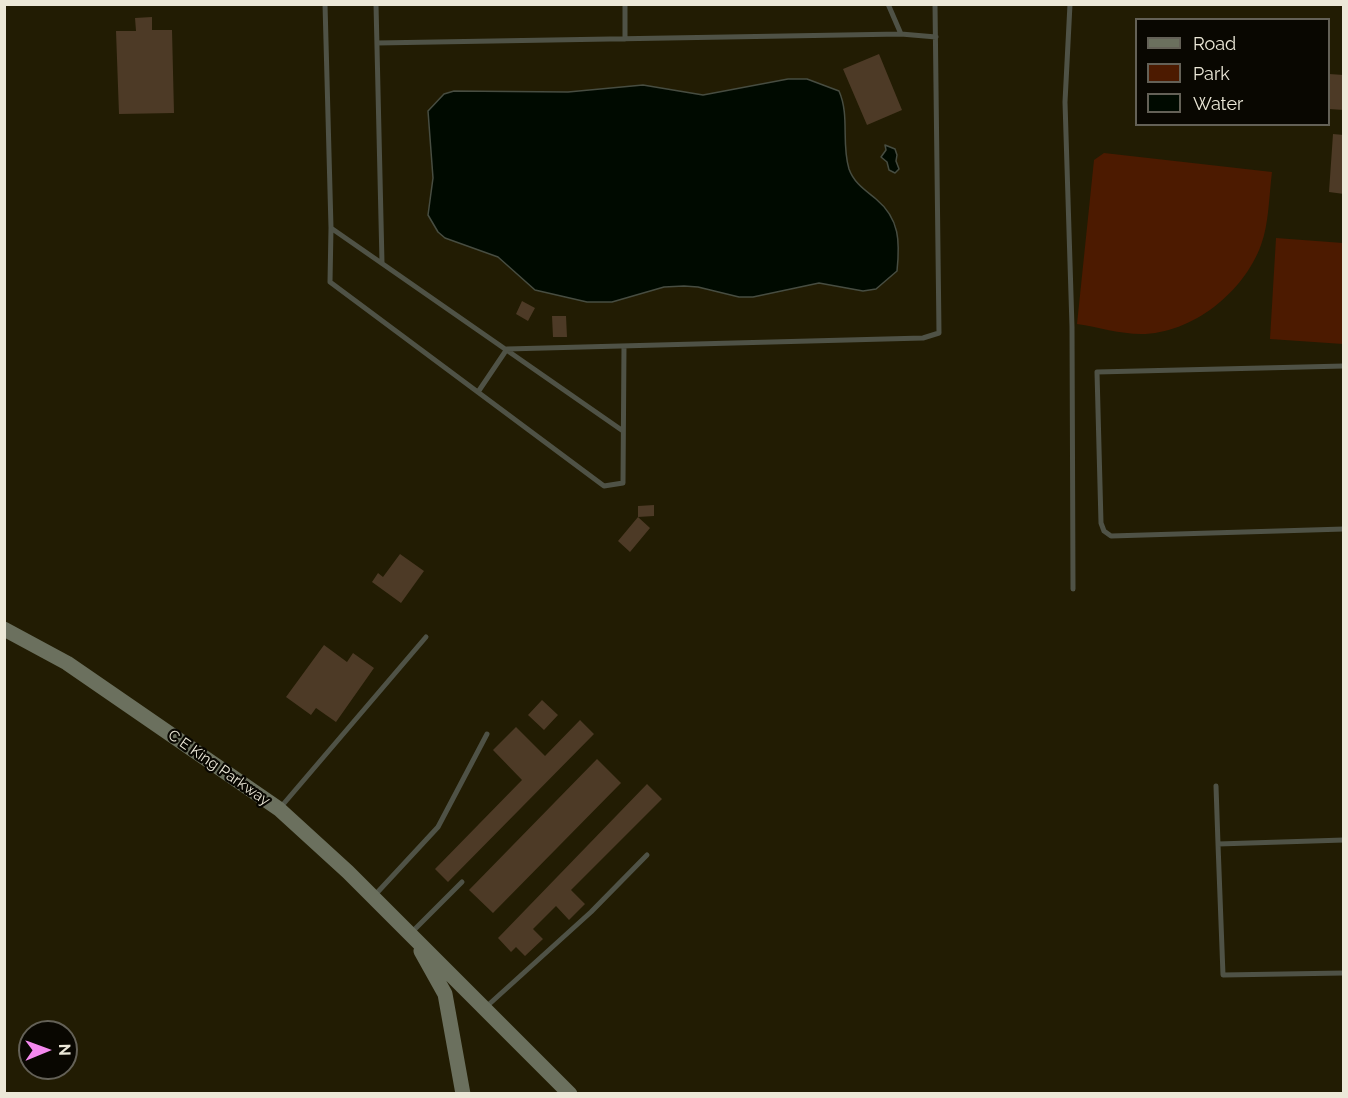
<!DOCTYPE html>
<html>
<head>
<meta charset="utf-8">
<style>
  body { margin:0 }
  #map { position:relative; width:1348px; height:1098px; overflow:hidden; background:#221c03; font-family:Raleway,sans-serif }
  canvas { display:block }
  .frame { position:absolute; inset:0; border:6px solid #ece8d8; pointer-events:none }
  .legend { position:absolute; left:1135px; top:18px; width:195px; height:108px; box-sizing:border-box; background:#090701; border:2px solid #646157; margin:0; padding:8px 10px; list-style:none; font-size:18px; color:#ece8d8 }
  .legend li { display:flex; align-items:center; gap:12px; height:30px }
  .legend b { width:30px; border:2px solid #646157 }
  .north { position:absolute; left:18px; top:1020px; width:60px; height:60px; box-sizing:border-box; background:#090701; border:2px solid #646157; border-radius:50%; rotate:89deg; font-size:16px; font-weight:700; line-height:24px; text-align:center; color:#ece8d8 }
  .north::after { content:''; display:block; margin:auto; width:21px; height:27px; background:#f589ef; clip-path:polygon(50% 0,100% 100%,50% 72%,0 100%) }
</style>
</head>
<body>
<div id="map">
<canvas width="1348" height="1098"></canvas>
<div class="frame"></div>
<ul class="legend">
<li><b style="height:8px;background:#6b705e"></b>Road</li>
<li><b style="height:16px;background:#4c1a00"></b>Park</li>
<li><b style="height:16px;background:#000a00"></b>Water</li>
</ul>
<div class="north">N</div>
</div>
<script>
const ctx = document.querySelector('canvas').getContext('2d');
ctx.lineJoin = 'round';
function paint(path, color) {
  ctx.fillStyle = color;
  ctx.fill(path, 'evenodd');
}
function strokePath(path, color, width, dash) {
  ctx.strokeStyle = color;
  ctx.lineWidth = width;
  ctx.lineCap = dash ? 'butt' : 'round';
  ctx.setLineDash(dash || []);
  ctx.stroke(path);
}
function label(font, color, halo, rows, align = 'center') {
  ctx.font = font + ' Raleway,sans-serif';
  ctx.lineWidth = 4.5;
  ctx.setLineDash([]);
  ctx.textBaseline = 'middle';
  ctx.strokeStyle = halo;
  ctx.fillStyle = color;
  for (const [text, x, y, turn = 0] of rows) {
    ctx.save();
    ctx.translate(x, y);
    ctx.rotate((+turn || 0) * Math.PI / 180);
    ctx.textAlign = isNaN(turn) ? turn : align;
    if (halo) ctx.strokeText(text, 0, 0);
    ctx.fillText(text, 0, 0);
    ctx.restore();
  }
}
const green = new Path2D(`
  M 1104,153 L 1272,172 C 1269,195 1269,224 1261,245 C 1244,292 1192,334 1141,334 C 1120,334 1098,327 1077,324 L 1094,160 Z
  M 1276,238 L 1343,243 L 1343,344 L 1270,339 Z`);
const water = new Path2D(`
  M 788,79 L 807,79 L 839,91 C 850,116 841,143 849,169 C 854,183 865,190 876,199 C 900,219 900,242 897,271 L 876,289 L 863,291 L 819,283 L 753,297 L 739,297 L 698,287 L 684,286 L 664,287 L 612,302 L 587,302 L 535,290 L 498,257 L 445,238 L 438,232 L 428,215 L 433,178 L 428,111 L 444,94 L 454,91 L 568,92 L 643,85 L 703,95 Z
  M 885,145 L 895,149 L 897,155 L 896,161 L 899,169 L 895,173 L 889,170 L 887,162 L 881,157 L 886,150 Z`);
const building = new Path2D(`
  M 152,17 L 152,30 L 172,30 L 174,113 L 119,114 L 116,31 L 136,31 L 135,18 Z
  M 879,54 L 902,110 L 867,125 L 843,69 Z
  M 1329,74 L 1344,75 L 1344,110 L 1329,109 Z
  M 1333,134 L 1344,135 L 1344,194 L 1329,192 Z
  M 522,301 L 535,308 L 528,321 L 516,314 Z
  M 552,316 L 566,316 L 567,337 L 553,337 Z
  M 654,505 L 654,516 L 638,517 L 638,506 Z
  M 638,517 L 650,528 L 630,552 L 618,541 Z
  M 400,554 L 424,571 L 401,603 L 372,582 L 378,573 L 383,577 Z
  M 324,645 L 347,662 L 353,653 L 374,668 L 336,722 L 316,708 L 311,715 L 286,697 Z
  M 542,700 L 558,715 L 544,730 L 528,715 Z
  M 580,720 L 594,734 L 448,882 L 435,869 L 522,780 L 493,750 L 516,727 L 545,756 Z
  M 597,759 L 621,783 L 493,913 L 469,890 Z
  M 647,784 L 662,799 L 571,890 L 585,904 L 569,920 L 556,906 L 533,929 L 543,939 L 525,956 L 516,947 L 511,952 L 498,938 Z`);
const lane = new Path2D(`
  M 325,4 L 331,228 L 623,431
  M 376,4 L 382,263
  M 625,4 L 625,39
  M 888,4 L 901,34 L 936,37
  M 1070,4 L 1065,102 L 1072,327 L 1073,589
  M 377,43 L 901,34
  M 331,228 L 330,282 L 604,486 L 623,483 L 624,346
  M 1344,366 L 1097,372 L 1101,523 L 1104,531 L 1111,536 L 1344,529
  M 478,392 L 507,349 L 923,338 L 939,333 L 935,4
  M 1216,786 L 1218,844
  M 280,808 L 426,637
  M 1344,840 L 1218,844 L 1223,975 L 1344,973
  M 374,896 L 438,827 L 487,734
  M 412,932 L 462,882
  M 486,1007 L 591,912 L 647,855`);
const secondary = new Path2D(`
  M 4,629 L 67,663 L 279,809 L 348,872 L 570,1094
  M 421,951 L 445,994 L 463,1094`);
const streetNames = [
  ["C E King Parkway",219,768,35]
];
paint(green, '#4c1a00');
paint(water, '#000a00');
strokePath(water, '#474d41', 1.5);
paint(building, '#4d3a26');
strokePath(lane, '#4f5246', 5);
strokePath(secondary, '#6b705e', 15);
label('15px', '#ece8d8', '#090701', streetNames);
</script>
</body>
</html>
